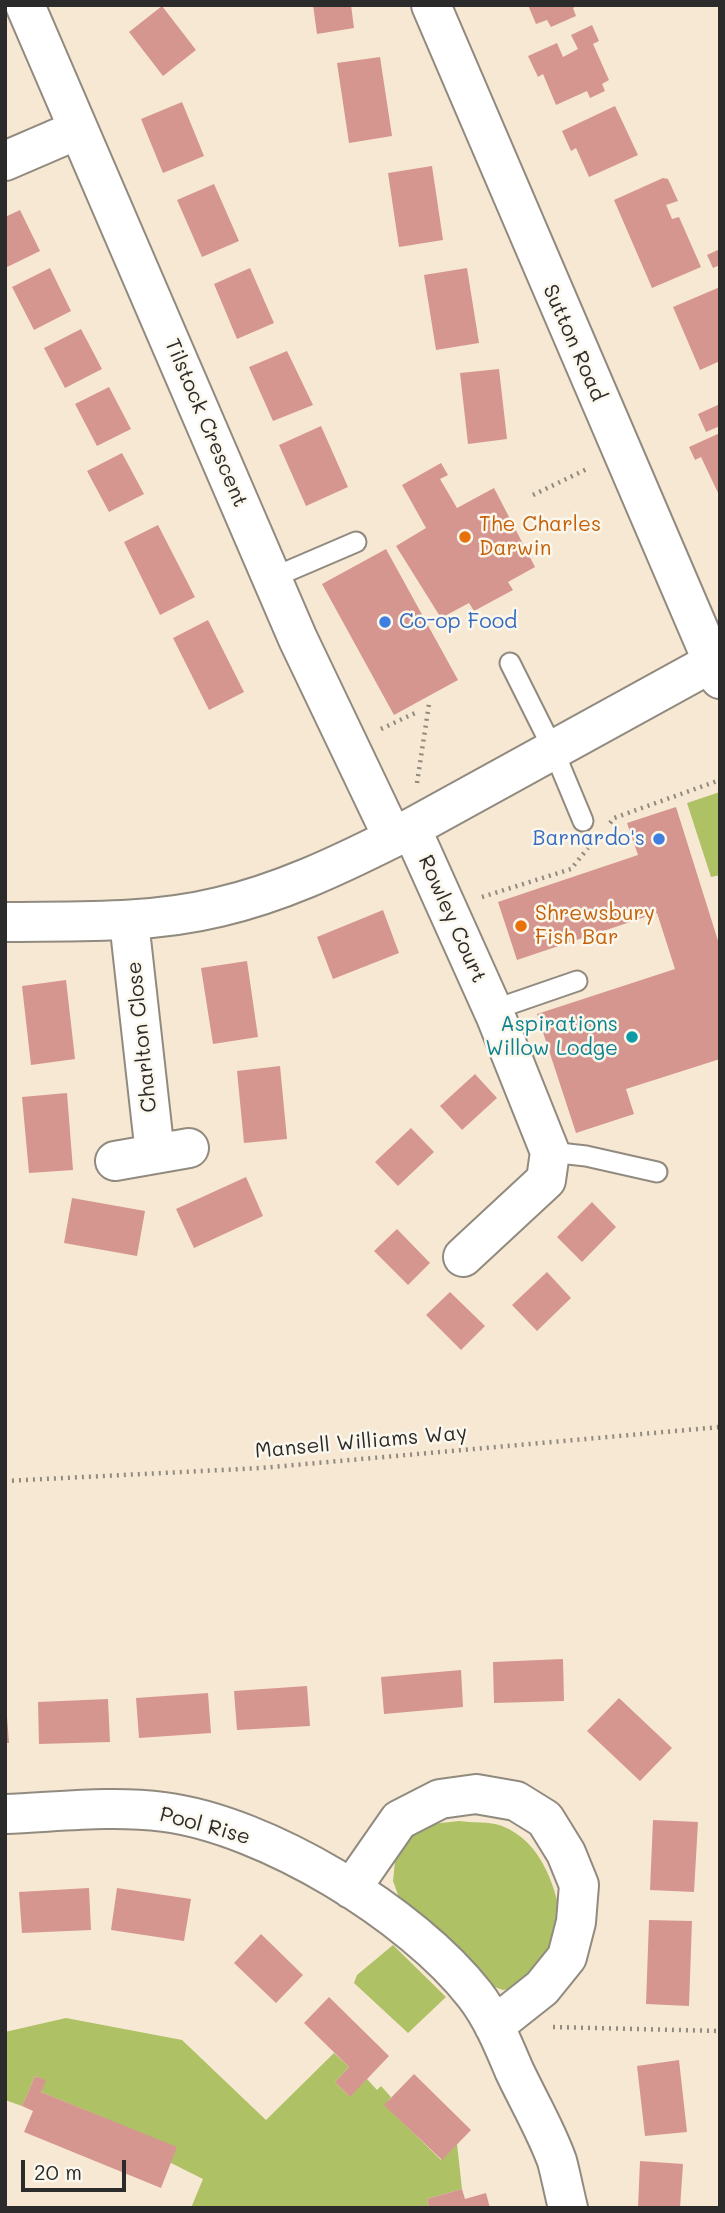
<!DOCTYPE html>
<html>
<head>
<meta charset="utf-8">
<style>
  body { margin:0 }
  #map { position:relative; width:725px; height:2213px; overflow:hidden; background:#f7e8d3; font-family:Mali,sans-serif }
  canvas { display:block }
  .frame { position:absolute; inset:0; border:7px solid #2b2b2b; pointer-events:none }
  .scale { position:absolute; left:21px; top:2160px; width:105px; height:32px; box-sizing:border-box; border:4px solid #2b2b2b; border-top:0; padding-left:9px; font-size:21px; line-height:24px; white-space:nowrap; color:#2b2b2b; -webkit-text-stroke:5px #fbf7ec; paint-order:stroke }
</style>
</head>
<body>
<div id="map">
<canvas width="725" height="2213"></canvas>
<div class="frame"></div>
<div class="scale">20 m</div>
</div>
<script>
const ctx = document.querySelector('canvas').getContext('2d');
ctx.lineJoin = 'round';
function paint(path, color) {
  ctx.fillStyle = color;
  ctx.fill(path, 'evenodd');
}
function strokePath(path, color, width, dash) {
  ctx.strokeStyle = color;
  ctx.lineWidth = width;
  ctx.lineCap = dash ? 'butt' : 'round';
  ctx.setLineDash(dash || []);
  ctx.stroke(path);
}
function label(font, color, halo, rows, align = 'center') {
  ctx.font = font + ' Mali,sans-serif';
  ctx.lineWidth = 5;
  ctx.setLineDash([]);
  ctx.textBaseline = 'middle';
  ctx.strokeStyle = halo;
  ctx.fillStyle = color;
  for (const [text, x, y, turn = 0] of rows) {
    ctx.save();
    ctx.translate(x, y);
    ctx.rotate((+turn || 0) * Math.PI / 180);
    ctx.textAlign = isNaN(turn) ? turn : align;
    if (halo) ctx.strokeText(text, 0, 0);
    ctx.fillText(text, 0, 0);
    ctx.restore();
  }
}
const green = new Path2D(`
  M 720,792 L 720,875 L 711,877 L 687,803 Z
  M 459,1821 C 472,1823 490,1821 502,1826 C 543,1842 557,1890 563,1929 L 522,1987 L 503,1990 L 486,1984 L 401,1903 L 393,1881 L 395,1861 L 410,1836 L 432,1824 Z
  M 393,1945 L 446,1997 L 408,2033 L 354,1983 L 357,1975 Z
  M 66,2018 L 182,2040 L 266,2120 L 334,2053 L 349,2067 L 335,2082 L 349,2096 L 367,2079 L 377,2090 L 381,2086 L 391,2097 L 385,2105 L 441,2160 L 457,2144 L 462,2189 L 427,2199 L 429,2208 L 191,2208 L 203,2179 L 171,2163 L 107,2119 L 41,2092 L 45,2080 L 35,2076 L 22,2106 L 5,2100 L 5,2032 Z`);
const building = new Path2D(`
  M 313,5 L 351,5 L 354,28 L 317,34 Z
  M 528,5 L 578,5 L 573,8 L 576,16 L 551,27 L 547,20 L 536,24 Z
  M 162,6 L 196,50 L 163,76 L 129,32 Z
  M 592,25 L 599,41 L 593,44 L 609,80 L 602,84 L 605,91 L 590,98 L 587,91 L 556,105 L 543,74 L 538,77 L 528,56 L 557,43 L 563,57 L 578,49 L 571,35 Z
  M 380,57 L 392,136 L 349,143 L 337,63 Z
  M 182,102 L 204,156 L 163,173 L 141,119 Z
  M 615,106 L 638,155 L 589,177 L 576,148 L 571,151 L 562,131 Z
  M 432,166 L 443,240 L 399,247 L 388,173 Z
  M 663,178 L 668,179 L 678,201 L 666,205 L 672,219 L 679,217 L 701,267 L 652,288 L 614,200 Z
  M 214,184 L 239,241 L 202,257 L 177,200 Z
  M 20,210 L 40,251 L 5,268 L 5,217 Z
  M 720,249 L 720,265 L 713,268 L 707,255 Z
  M 50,268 L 71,311 L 34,330 L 12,287 Z
  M 250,268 L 274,323 L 237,339 L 214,284 Z
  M 467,268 L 479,343 L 436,350 L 424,275 Z
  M 720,287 L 720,361 L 700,370 L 673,307 Z
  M 81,329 L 102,369 L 65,388 L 44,348 Z
  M 287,351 L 313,405 L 273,421 L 249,367 Z
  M 499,369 L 507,439 L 468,444 L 460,373 Z
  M 109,387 L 131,429 L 97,446 L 75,404 Z
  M 720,404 L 720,426 L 706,432 L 698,414 Z
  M 321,426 L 348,487 L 306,506 L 279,445 Z
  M 720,433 L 720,497 L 701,457 L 695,460 L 689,447 Z
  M 122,453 L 144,494 L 109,512 L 87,471 Z
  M 441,463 L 448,475 L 440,479 L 457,508 L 494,488 L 535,567 L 508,582 L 513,590 L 474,611 L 469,603 L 441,618 L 396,546 L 426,528 L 402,485 Z
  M 158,525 L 195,597 L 160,615 L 124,542 Z
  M 386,549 L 458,680 L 394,715 L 322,584 Z
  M 208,620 L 244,692 L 209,710 L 173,638 Z
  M 676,807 L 720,947 L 720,1059 L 626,1089 L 634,1114 L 576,1133 L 537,1014 L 675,969 L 657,913 L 517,960 L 498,902 L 638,855 L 627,823 Z
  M 383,910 L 399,953 L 333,979 L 317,937 Z
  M 247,961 L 258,1037 L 213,1044 L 201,968 Z
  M 66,980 L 75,1059 L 31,1065 L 22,986 Z
  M 280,1066 L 287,1139 L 244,1143 L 237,1071 Z
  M 475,1074 L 497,1098 L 462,1130 L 440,1106 Z
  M 67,1093 L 73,1170 L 29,1173 L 22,1097 Z
  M 411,1128 L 434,1152 L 398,1186 L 375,1162 Z
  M 246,1177 L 263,1216 L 194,1248 L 176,1209 Z
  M 72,1198 L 145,1211 L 137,1256 L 64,1243 Z
  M 592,1202 L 616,1227 L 582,1262 L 557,1237 Z
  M 397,1229 L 430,1263 L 408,1285 L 374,1251 Z
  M 547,1272 L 571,1298 L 537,1331 L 512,1305 Z
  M 450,1292 L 485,1326 L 461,1350 L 426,1315 Z
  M 563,1659 L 564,1701 L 494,1703 L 493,1662 Z
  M 461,1670 L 463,1707 L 384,1714 L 381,1677 Z
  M 307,1686 L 310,1726 L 237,1730 L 234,1691 Z
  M 208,1693 L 211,1733 L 139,1738 L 136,1698 Z
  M 619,1698 L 672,1748 L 640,1781 L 587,1731 Z
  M 108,1699 L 110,1742 L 39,1744 L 38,1702 Z
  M 5,1717 L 7,1717 L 9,1743 L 5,1743 Z
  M 653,1820 L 698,1822 L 694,1892 L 650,1890 Z
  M 89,1888 L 91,1930 L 22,1933 L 19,1892 Z
  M 117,1888 L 191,1899 L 184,1941 L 111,1930 Z
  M 649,1920 L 692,1921 L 689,2006 L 646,2004 Z
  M 261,1934 L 303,1975 L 276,2003 L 234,1963 Z
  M 329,1997 L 389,2056 L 350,2097 L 335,2082 L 349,2067 L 304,2023 Z
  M 679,2060 L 687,2132 L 645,2136 L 637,2066 Z
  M 414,2074 L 471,2130 L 442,2160 L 384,2105 Z
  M 35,2076 L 46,2080 L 41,2092 L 177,2147 L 161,2188 L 24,2132 L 33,2111 L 22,2106 Z
  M 640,2161 L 683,2164 L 680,2208 L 638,2208 Z
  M 462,2189 L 465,2199 L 486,2193 L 490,2208 L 429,2208 L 427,2199 Z`);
const path = new Path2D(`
  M 533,495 L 589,468
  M 381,729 L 415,713
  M 417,783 L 429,704
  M 610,823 L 614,818 L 720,780
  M 482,897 L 571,869 L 588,848
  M 5,1481 L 261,1468 L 720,1427
  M 553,2027 L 720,2031`);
const lane = new Path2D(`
  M 272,578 L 356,542
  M 510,663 L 553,749 L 583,821
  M 493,1010 L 577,981
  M 550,1152 L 586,1156 L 657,1172`);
const street = new Path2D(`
  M 25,5 L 298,639 L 393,838
  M 5,161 L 77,130
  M 411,828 L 496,1017 L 550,1152 L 546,1180 L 463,1257
  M 129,921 L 155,1154
  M 5,922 C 77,921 149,924 219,907 C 280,893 337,866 393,838 L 713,662
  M 115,1161 L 189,1148
  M 5,1814 C 58,1812 112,1805 164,1812 C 266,1825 412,1914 475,1995 C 492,2017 503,2044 514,2070 C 528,2100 546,2130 557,2161 C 561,2176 564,2192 568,2208
  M 351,1889 L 399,1820 L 440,1799 L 476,1794 L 516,1801 L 545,1819 L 566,1853 L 579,1885 L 576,1922 L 567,1957 L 542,1988 L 494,2026`);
const secondary = new Path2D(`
  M 431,5 L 720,679`);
const markers = [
  [465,537,7,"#e8710a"],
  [385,622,7,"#3f7fe0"],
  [659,839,7,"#3f7fe0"],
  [521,926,7,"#e8710a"],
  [632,1037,7,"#0f9aa8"]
];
const streetNames = [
  ["Sutton Road",574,343,66],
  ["Tilstock Crescent",206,423,67],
  ["Rowley Court",452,919,66],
  ["Charlton Close",142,1037,-96],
  ["Mansell Williams Way",361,1442,-5],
  ["Pool Rise",205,1826,15]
];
const foodNames = [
  ["The Charles",479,525],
  ["Darwin",479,549],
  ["Shrewsbury",535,914],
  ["Fish Bar",535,938]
];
const shopNames = [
  ["Co-op Food",399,622],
  ["Barnardo's",645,839,"right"]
];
const cultureNames = [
  ["Aspirations",618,1025],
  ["Willow Lodge",618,1049]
];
paint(green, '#aec165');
paint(building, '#d69690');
strokePath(lane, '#918a7f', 23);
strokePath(street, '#918a7f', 42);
strokePath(secondary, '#918a7f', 42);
strokePath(path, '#918a7f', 4.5, [2, 5]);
strokePath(lane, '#fff', 19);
strokePath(street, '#fff', 38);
strokePath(secondary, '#fff', 38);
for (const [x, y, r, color] of markers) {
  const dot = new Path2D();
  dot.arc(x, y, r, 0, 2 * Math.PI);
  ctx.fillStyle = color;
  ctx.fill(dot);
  strokePath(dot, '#fbf7ec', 2.5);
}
label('21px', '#2b2b2b', '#fbf7ec', streetNames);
label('21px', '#c56008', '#fbf7ec', foodNames, 'left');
label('21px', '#366cbe', '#fbf7ec', shopNames, 'left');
label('21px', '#0d838f', '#fbf7ec', cultureNames, 'right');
</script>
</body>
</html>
